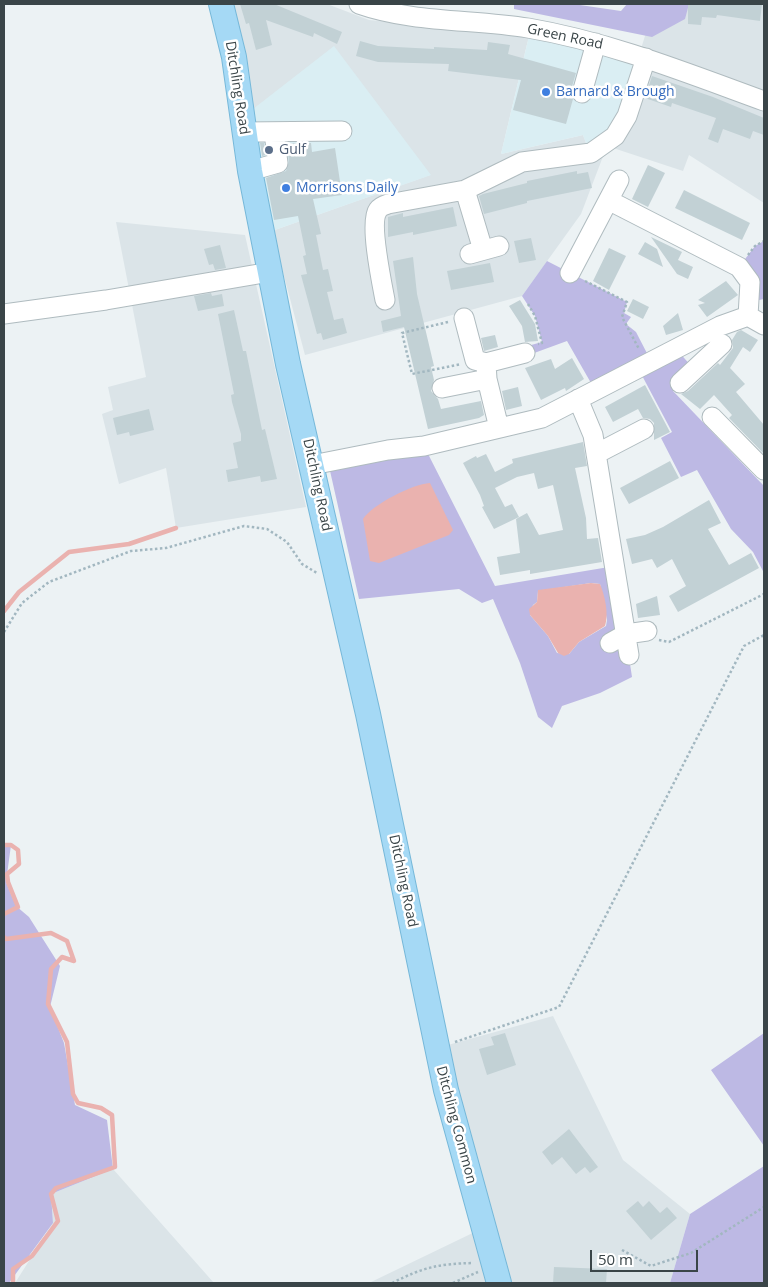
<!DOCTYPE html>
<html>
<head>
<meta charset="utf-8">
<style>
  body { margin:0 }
  #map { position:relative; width:768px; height:1287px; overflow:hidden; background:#ecf2f4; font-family:"Open Sans",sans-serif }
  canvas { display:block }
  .frame { position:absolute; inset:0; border:5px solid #3a4548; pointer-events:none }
  .scale { position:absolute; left:590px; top:1250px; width:108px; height:22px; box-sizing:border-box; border:2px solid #3a4548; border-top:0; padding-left:6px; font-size:15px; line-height:18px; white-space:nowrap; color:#3a4548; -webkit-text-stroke:4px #fff; paint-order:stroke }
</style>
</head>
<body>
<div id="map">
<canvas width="768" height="1287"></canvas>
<div class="frame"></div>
<div class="scale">50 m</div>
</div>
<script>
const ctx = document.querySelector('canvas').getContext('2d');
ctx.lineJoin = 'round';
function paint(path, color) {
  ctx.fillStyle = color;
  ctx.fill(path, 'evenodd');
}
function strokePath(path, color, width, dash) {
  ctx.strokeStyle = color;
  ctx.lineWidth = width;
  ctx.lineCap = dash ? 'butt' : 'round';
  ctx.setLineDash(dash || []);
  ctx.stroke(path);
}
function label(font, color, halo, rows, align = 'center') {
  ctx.font = font + ' "Open Sans",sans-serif';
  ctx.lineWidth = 5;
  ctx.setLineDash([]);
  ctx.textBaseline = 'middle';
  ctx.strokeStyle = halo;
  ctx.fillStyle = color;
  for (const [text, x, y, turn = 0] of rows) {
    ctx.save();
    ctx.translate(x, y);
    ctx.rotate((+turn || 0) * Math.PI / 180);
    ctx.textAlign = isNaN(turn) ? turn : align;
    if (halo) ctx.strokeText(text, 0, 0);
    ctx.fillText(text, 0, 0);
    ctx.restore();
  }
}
const residential = new Path2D(`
  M 232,4 L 327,4 L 369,20 L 529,36 L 501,154 L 583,135 L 586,143 L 619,119 L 655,4 L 764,4 L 764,203 L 689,155 L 683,171 L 607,146 L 581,214 L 522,296 L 305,355 L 272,231 L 430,175 L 253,109 Z
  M 116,222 L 245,235 L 306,507 L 176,528 L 166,468 L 119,484 L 102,414 L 113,410 L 108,387 L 146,377 Z
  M 553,1016 L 623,1160 L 690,1214 L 670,1283 L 369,1283 L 483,1228 L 437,1048 Z
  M 113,1169 L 214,1283 L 15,1283 L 53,1223 L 51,1194 Z`);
const commercial = new Path2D(`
  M 529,36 L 634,61 L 620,118 L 593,141 L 586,143 L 583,135 L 501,154 Z
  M 334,46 L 431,175 L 272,231 L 253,109 Z`);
const green = new Path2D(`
  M 514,4 L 573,4 L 621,11 L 627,4 L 689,4 L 685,19 L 652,37 L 514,9 Z
  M 764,241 L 764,299 L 749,302 L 739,267 L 755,246 Z
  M 547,261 L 627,302 L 624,313 L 631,317 L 626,324 L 636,332 L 651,361 L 676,349 L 694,369 L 673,391 L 764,486 L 764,573 L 753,552 L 731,529 L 697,470 L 681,477 L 661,438 L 672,432 L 638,368 L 595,390 L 567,341 L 526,356 L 524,347 L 542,342 L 535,316 L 522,296 Z
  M 424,446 L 495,586 L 615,566 L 632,677 L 600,693 L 562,706 L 552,728 L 538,717 L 520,663 L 493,599 L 482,603 L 459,589 L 359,599 L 328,462 ZM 591,583 L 600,584 L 607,620 L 606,626 L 579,642 L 569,654 L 557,653 L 548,636 L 530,615 L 533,605 L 537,602 L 538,591 Z
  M 4,845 L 11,845 L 6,882 L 16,906 L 29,917 L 60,966 L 50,1007 L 64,1043 L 75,1105 L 107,1120 L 113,1169 L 51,1194 L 53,1223 L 9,1283 L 4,1283 Z
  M 764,1033 L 764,1146 L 711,1070 Z
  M 764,1166 L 764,1283 L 670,1283 L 690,1214 Z`);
const water = new Path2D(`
  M 430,483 L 453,530 L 449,535 L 379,563 L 370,561 L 363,519 C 372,505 412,484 430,483 Z
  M 591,583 L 600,584 C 605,596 609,614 605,626 L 579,642 L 569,654 L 564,656 L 558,653 L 548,636 L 530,615 L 529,609 L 537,602 L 538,590 Z`);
const stream = new Path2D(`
  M 4,611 L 19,592 L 69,552 L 129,544 L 176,528
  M 4,845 L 11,845 L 18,850 L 19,864 L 7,874 L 8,882 L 18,907 L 4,914
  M 4,937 L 6,939 L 51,933 L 67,941 L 74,961 L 62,957 L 51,969 L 48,1004 L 67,1042 L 73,1094 L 78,1103 L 101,1108 L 112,1115 L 115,1167 L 56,1188 L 51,1194 L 58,1221 L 32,1256 L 13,1269 L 13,1283`);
const building = new Path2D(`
  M 240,4 L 274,4 L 342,32 L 337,44 L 314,33 L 313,37 L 266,20 L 272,45 L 256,50 L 249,23 L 246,24 Z
  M 688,4 L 762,4 L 760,21 L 717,15 L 716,18 L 702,17 L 701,25 L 688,24 Z
  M 360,41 L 378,46 L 434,49 L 434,47 L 487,50 L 488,42 L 510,45 L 508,54 L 576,73 L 571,90 L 573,99 L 566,124 L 513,110 L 521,80 L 448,71 L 449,64 L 378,62 L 356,56 Z
  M 652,76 L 713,97 L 764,118 L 764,135 L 753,131 L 750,139 L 723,129 L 718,143 L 708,139 L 716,118 L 672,103 L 671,107 L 645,98 Z
  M 260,143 L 264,143 L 266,155 L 262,156 Z
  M 297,143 L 311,143 L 312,152 L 335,148 L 342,195 L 313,199 L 321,234 L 316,235 L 323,270 L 328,269 L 333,291 L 327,292 L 334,320 L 343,318 L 347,333 L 323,340 L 321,333 L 317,334 L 301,275 L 307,274 L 303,256 L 306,255 L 298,216 L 274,220 L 266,178 L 286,171 L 289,162 L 287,144 Z
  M 648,165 L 665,173 L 648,207 L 632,199 Z
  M 577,171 L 577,174 L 588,172 L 592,188 L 527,201 L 527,203 L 484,214 L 479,196 L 483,194 L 527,183 L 527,181 Z
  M 684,190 L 750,223 L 742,240 L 675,208 Z
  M 453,207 L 457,226 L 413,235 L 413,232 L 388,237 L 388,217 L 403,213 L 403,217 Z
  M 651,237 L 682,252 L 678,260 L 693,267 L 688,279 L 677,274 Z
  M 531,238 L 536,260 L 519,263 L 514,241 Z
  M 645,242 L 657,249 L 663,267 L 638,254 Z
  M 220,245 L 226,268 L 215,270 L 213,264 L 209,265 L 204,249 Z
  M 609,248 L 626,256 L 609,290 L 593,281 Z
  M 413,257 L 417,294 L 434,366 L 431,367 L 434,380 L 431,391 L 438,399 L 441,409 L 481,401 L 484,415 L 479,418 L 428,429 L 404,327 L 383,332 L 381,321 L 401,316 L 393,261 Z
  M 490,263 L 494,282 L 451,290 L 447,271 Z
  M 726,281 L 738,295 L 707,317 L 698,305 L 705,303 L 698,300 Z
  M 211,293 L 212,296 L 222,294 L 224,306 L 198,311 L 194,296 Z
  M 633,299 L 649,307 L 643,319 L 627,311 Z
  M 520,300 L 535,324 L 538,341 L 525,342 L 522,326 L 509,306 Z
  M 234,310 L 243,351 L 246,351 L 262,430 L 265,429 L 277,479 L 261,482 L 260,476 L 228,482 L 226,470 L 238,468 L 233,443 L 241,441 L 241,434 L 232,402 L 231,395 L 234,394 L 218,314 Z
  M 678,313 L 683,330 L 666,335 L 663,326 Z
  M 741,330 L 758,340 L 750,352 L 743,347 L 730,368 L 745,384 L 736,392 L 764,425 L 764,454 L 729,418 L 732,415 L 714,395 L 700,409 L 681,394 L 688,391 L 718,363 L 720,365 L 733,348 L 732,340 L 737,332 Z
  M 495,335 L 498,347 L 484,351 L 481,338 Z
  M 572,358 L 584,379 L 566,391 L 565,388 L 541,400 L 525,368 L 551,359 L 555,369 Z
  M 645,385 L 670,432 L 654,440 L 654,423 L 650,419 L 643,418 L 638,409 L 613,422 L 605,407 Z
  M 518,387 L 522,406 L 506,410 L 502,391 Z
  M 149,409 L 154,430 L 130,436 L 129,432 L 117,435 L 113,418 Z
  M 583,442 L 587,466 L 575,468 L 586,518 L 587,539 L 598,538 L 602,562 L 530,574 L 530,570 L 500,575 L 497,557 L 520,553 L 516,519 L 527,513 L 539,535 L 563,530 L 553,485 L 538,489 L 534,473 L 517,477 L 495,488 L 505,507 L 512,504 L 519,517 L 494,529 L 482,507 L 484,506 L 480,495 L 463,463 L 476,456 L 477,458 L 486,454 L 495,472 L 513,463 L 512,459 Z
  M 670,461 L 679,478 L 629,504 L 620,488 Z
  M 709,500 L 721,523 L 708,529 L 729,565 L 751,553 L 759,568 L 678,612 L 669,596 L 686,586 L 672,559 L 657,568 L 652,559 L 632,564 L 626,539 L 645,535 L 663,527 Z
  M 657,596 L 660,615 L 638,618 L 636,604 Z
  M 505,1033 L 516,1065 L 487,1075 L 479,1049 L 494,1045 L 491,1037 Z
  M 569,1129 L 598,1167 L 590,1173 L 585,1167 L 576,1174 L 562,1157 L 552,1165 L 542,1152 Z
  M 638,1201 L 643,1207 L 649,1201 L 660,1213 L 667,1207 L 677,1218 L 651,1240 L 626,1211 Z
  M 554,1267 L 607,1269 L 606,1283 L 553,1283 Z`);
const path = new Path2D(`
  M 748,255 L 755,246 L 764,241
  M 585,281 L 627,302 L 622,317 L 639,349
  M 528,304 L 535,316 L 542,343 L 538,344
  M 448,322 L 402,333 L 412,374 L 461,364
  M 4,632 L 22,603 L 49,582 L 131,551 L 166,548 L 244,526 L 267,529 L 287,542 L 302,564 L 317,573
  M 659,640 L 669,642 L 764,594
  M 455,1042 L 559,1007 L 744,646 L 764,635
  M 622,1250 L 651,1266 L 691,1253 L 764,1207
  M 392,1283 C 424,1267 438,1264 473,1263
  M 453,1283 L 478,1272`);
const minor = new Path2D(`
  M 359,4 C 413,23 473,19 528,28 C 610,42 687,73 764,101
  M 582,93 L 596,43
  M 244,132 L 342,131
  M 250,171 L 278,163 L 274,133
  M 465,190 L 483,250
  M 610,201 L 739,267 L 750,282 L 748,316 L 764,325
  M 470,254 L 499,246
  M 570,273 L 619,180
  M 385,300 C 382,284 369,222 378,210 C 380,207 385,205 388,204 L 465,190 L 522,162 L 591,153 L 615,136 L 627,116 L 646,58
  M 4,314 L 106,300 L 270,272
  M 464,318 L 475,360 L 486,363
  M 680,383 L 722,344
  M 442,388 L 487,379
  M 578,399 L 593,435 L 629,655
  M 712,417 L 764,470
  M 499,428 L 487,379 L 486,363 L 525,353
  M 596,454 L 644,429
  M 312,465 L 388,450 L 424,446 L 542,418 L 720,326 L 748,316
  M 610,643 L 626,634 L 647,631`);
const major = new Path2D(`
  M 221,4 L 234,57 L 250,171 L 288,364 L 368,714 L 446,1090 L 499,1283`);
const markers = [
  [546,92,5,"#3f7fe0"],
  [269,150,5,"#5c6f8a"],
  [286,188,5,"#3f7fe0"]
];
const streetNames = [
  ["Green Road",565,37,12],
  ["Ditchling Road",237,88,81],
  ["Ditchling Road",317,485,78],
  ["Ditchling Road",403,881,78],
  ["Ditchling Common",456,1125,75]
];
const shopNames = [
  ["Barnard & Brough",556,92],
  ["Morrisons Daily",296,188]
];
const serviceNames = [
  ["Gulf",279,150]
];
paint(residential, '#dbe4e8');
paint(commercial, '#daeef3');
paint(green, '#bdb9e4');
paint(water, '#eab2af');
strokePath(stream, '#eab2af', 4.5);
paint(building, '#c2d1d5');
strokePath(minor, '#afbbbf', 21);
strokePath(major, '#76b8d9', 26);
strokePath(path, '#a2b7c0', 2.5, [2.5, 2.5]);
strokePath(minor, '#fff', 19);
strokePath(major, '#a5d9f5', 24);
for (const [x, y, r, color] of markers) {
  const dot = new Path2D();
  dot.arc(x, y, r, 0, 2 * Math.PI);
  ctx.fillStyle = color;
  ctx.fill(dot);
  strokePath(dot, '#fff', 2);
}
label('14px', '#3a4548', '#fff', streetNames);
label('14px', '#366cbe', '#fff', shopNames, 'left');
label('14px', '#4e5e75', '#fff', serviceNames, 'left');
</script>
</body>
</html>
